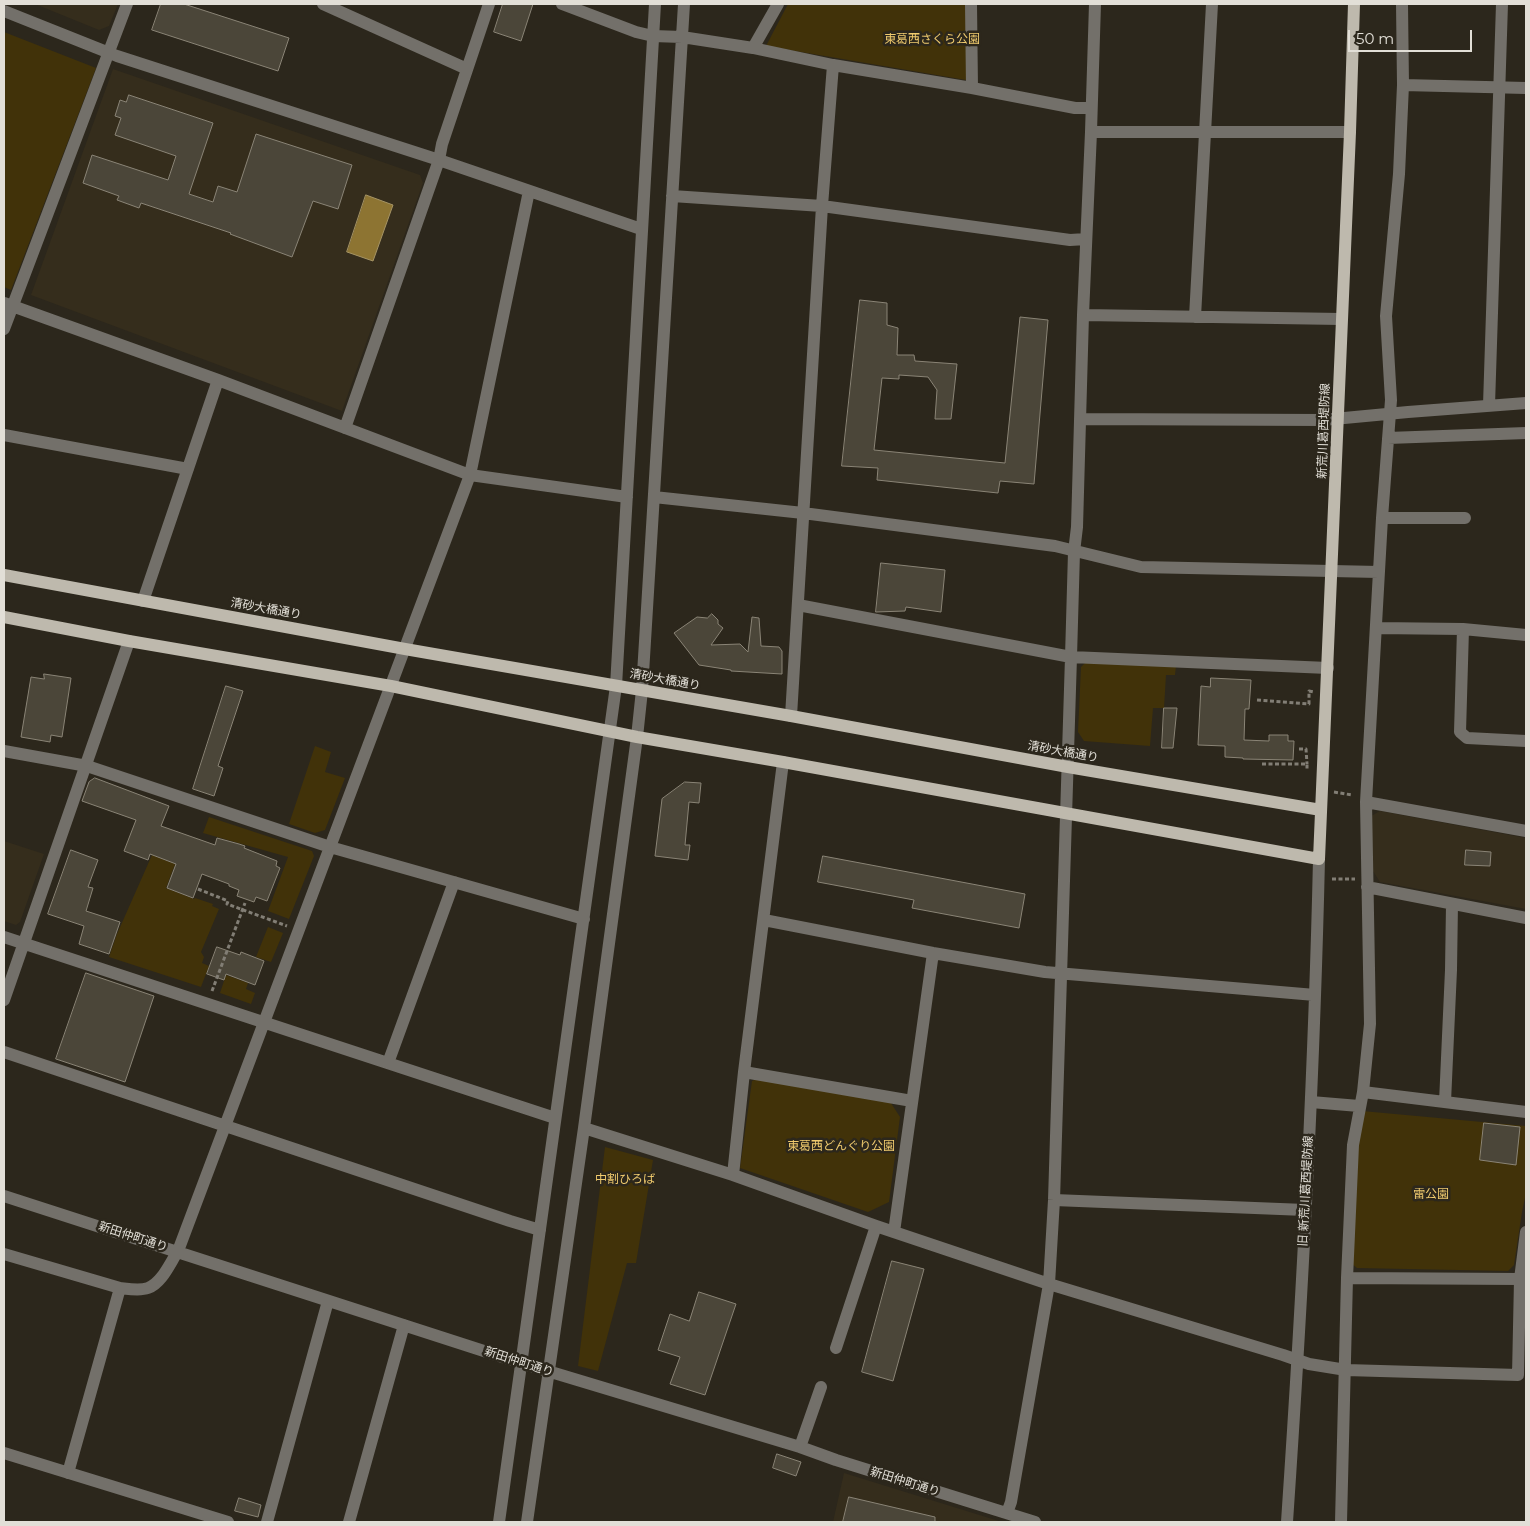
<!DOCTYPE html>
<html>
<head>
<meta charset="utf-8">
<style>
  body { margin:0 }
  #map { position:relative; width:1530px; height:1526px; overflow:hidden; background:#2c271c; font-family:Montserrat,sans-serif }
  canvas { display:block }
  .frame { position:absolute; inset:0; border:5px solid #e2dfd7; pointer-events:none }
  .scale { position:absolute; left:1348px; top:30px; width:124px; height:22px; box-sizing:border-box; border:2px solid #e2dfd7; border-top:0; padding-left:6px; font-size:15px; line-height:18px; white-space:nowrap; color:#e2dfd7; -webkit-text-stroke:4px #2c271c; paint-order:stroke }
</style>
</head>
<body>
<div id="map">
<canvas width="1530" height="1526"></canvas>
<div class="frame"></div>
<div class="scale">50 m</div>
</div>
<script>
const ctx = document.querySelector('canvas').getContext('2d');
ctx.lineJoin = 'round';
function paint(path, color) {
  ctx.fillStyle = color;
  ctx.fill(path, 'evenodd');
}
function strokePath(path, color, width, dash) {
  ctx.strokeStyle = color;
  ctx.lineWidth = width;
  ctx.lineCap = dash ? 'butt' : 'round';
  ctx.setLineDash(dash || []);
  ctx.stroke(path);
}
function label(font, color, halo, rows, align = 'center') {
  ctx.font = font + ' Montserrat,"Noto Sans JP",sans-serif';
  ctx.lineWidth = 5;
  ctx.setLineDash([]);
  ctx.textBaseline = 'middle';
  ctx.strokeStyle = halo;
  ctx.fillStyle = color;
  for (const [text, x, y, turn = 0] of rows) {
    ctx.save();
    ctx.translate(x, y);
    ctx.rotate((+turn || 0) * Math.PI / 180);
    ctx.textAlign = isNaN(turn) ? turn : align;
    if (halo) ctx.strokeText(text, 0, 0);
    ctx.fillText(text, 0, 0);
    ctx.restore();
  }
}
const built = new Path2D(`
  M 35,4 L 118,4 L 109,26 L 99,30 Z
  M 113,69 L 420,175 L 423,183 L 342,411 L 31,295 Z
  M 1380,811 L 1526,838 L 1526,909 L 1380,882 L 1373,871 L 1371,816 Z
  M 4,841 L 44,854 L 20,922 L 16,925 L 4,921 Z
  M 844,1473 L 1002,1522 L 833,1522 Z`);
const green = new Path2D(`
  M 788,4 L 966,4 L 966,80 L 766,46 Z
  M 4,32 L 96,68 L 11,290 L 4,287 Z
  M 1086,662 L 1176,666 L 1175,675 L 1166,675 L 1164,708 L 1153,708 L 1150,746 L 1084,741 L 1078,732 L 1081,667 Z
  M 315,746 L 331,752 L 325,772 L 345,778 L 325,830 L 315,833 L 289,824 Z
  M 209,817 L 312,851 L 314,856 L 289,919 L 268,911 L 288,857 L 203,833 Z
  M 152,855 L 175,864 L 166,888 L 194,899 L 195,898 L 213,904 L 212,906 L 219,909 L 201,952 L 204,957 L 202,963 L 209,966 L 201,987 L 109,957 L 117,934 Z
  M 268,927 L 283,933 L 271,962 L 256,957 Z
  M 226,975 L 248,983 L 246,989 L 255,993 L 251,1004 L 220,993 Z
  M 762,1077 L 889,1100 L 900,1117 L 889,1202 L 868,1212 L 740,1168 L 752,1081 Z
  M 1362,1111 L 1526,1126 L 1526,1193 L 1522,1212 L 1514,1265 L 1508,1271 L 1357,1268 L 1352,1264 L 1355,1151 Z
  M 605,1147 L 653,1160 L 636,1263 L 627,1263 L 598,1371 L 578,1366 Z`);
const water = new Path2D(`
  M 366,195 L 393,205 L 373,261 L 347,252 Z`);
const building = new Path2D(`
  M 161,4 L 184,4 L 289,38 L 278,71 L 152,30 Z
  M 503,4 L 533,4 L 521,41 L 494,32 Z
  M 129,95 L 213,123 L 189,194 L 213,202 L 218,186 L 237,192 L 256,134 L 352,165 L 338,209 L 313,201 L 292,257 L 230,234 L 231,233 L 141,203 L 139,208 L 117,200 L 119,196 L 83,183 L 92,155 L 168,180 L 176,156 L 115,135 L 121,118 L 115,116 L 120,100 L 126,102 Z
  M 860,300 L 887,303 L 887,325 L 898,328 L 897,355 L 914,355 L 915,361 L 957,364 L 951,419 L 935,419 L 937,390 L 928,377 L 899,375 L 899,379 L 882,378 L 874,450 L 1005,463 L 1020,317 L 1048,320 L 1034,484 L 1000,481 L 998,493 L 877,480 L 878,468 L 842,466 Z
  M 881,563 L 945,570 L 941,612 L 906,607 L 905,611 L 876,612 Z
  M 712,614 L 718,620 L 718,624 L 723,628 L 711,645 L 740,644 L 748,652 L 752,617 L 759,618 L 761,646 L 779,647 L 782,651 L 782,674 L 731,671 L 731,670 L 699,665 L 674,633 L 697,617 L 707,618 Z
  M 44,674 L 71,678 L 62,737 L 51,735 L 50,742 L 21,737 L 31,677 L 44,679 Z
  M 1211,678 L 1251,680 L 1249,709 L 1245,709 L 1244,740 L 1269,741 L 1269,735 L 1288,735 L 1288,741 L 1294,741 L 1293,760 L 1243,759 L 1243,758 L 1225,757 L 1225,746 L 1198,745 L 1201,686 L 1210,687 Z
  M 226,686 L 243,691 L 218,766 L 223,768 L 214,796 L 193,789 Z
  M 1164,708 L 1177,708 L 1173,748 L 1162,748 Z
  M 95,778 L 169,806 L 161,826 L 215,845 L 217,838 L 239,844 L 245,846 L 244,848 L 277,861 L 276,866 L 280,868 L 267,901 L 256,897 L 254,902 L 237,896 L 239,890 L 229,886 L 229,884 L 202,874 L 193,898 L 167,888 L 176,864 L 150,854 L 148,860 L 124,851 L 136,820 L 82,801 L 89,782 Z
  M 685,782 L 701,783 L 699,803 L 689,802 L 685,845 L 690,845 L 688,860 L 655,856 L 662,799 Z
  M 71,850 L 98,860 L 88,887 L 93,888 L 86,911 L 120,922 L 109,954 L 79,944 L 84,926 L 48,914 Z
  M 1466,850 L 1491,852 L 1490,866 L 1465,865 Z
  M 823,856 L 1025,894 L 1019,928 L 912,908 L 914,900 L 818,882 Z
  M 217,947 L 240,955 L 241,952 L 264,961 L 255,985 L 226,974 L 224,980 L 207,974 Z
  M 86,973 L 154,996 L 125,1082 L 56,1059 Z
  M 1484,1123 L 1520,1127 L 1516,1165 L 1480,1160 Z
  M 892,1261 L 924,1269 L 893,1381 L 862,1372 Z
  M 699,1292 L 736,1304 L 705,1395 L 670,1384 L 680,1357 L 658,1350 L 670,1314 L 689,1321 Z
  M 777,1454 L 801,1462 L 796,1476 L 773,1468 Z
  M 849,1497 L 935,1517 L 935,1522 L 843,1522 Z
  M 239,1498 L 261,1505 L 258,1517 L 235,1511 Z`);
const path = new Path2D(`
  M 1257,700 L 1309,704 L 1309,691 L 1314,692
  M 1299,749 L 1306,749 L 1307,764
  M 1262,764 L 1307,764 L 1307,769
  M 1334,792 L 1352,795
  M 1332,879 L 1355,879
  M 198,889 L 228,901 L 227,904 L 287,926
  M 212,991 L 245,903`);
const minor = new Path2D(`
  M 323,4 L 467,69
  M 562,4 L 636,32 L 653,36 L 682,37 L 753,48 L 833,65 L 972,88 L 1075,108 L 1091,108
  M 971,4 L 972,88
  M 4,11 L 117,56 L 439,160 L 641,229
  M 753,48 L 778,4
  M 1403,85 L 1526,88
  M 1091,132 L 1350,132
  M 672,196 L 822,206 L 1070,240 L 1086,239
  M 4,303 L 218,380 L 470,475 L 627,497
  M 1083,315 L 1341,319
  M 1195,317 L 1212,4
  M 4,329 L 127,4
  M 1489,405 L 1502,4
  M 1080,419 L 1323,420 L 1408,412 L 1526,403
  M 345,428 L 439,160 L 442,144 L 489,4
  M 4,435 L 188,469
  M 1388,438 L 1526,433
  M 654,497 L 803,513 L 1055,546 L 1141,567 L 1379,572
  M 1382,518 L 1465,518
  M 143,601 L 218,380
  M 798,605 L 1071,657 L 1328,668
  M 1376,628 L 1463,629 L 1526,635
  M 1463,629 L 1460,732 L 1467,738 L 1526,741
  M 791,716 L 822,206 L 833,65
  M 4,751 L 87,766 L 330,847 L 584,919
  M 1366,802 L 1526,831
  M 1367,887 L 1526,918
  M 764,920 L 933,953 L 1045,972 L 1315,995
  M 4,937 L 555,1118
  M 4,1000 L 129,641
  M 4,1052 L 510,1221 L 540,1230
  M 388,1063 L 454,882
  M 744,1072 L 912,1101
  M 1363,1092 L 1526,1112
  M 1311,1102 L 1359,1106
  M 1445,1102 L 1451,970 L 1452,904
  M 584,1128 L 733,1175 L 876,1226 L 1049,1284 L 1283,1355 L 1309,1364 L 1346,1370 L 1518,1375 L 1520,1279 L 1526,1232
  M 733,1175 L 744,1072 L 783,762
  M 4,1196 L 521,1363 L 800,1447 L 836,1460 L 1035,1522
  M 1054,1200 L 1305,1210
  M 894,1232 L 933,953
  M 4,1254 L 120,1288 C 129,1289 140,1291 148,1288 C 162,1283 170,1263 178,1251 L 470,475 L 529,191
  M 1347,1278 L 1520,1279
  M 836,1348 L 876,1226
  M 800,1447 L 821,1387
  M 4,1453 L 228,1522
  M 68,1473 L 120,1288
  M 1007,1513 L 1011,1502 L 1049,1284 L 1054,1200 L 1071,657 L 1074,552 L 1077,527 L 1083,315 L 1091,132 L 1095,4
  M 267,1522 L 328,1301
  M 349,1522 L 404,1325
  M 499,1522 L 616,686 L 655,4
  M 527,1522 L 584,1128 L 637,737 L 642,690 L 684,4
  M 1287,1522 C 1302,1301 1314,1080 1319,859
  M 1341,1522 L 1347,1278 L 1353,1145 L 1363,1092 L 1370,1024 L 1366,802 L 1382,518 L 1391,400 L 1386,316 L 1399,174 L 1403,85 L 1402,4`);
const major = new Path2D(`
  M 4,575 L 405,649 L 791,716 L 1068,767 L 1321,810
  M 4,617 L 129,641 L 391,686 L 637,737 L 783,762 L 1319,859 L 1350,132 L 1354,4`);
const parkNames = [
  ["東葛西さくら公園",932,39],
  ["東葛西どんぐり公園",841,1146],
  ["中割ひろば",625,1179],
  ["雷公園",1431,1194]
];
const streetNames = [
  ["新荒川葛西堤防線",1324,431,-88],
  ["清砂大橋通り",266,609,10],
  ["清砂大橋通り",665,680,10],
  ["清砂大橋通り",1063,752,10],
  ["旧 新荒川葛西堤防線",1306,1191,-87],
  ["新田仲町通り",133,1237,18],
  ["新田仲町通り",519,1362,18],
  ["新田仲町通り",905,1482,17]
];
paint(built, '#352d1c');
paint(green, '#413209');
paint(water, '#8d7432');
strokePath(water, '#a69464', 1);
paint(building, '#4b4639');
strokePath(building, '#8a8476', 1);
strokePath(path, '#827e75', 3, [4, 2.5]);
strokePath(minor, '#73706a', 12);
strokePath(major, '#beb9ad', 12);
label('12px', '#f0cb6e', '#2c271c', parkNames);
label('12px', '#e2dfd7', '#2c271c', streetNames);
</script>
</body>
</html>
